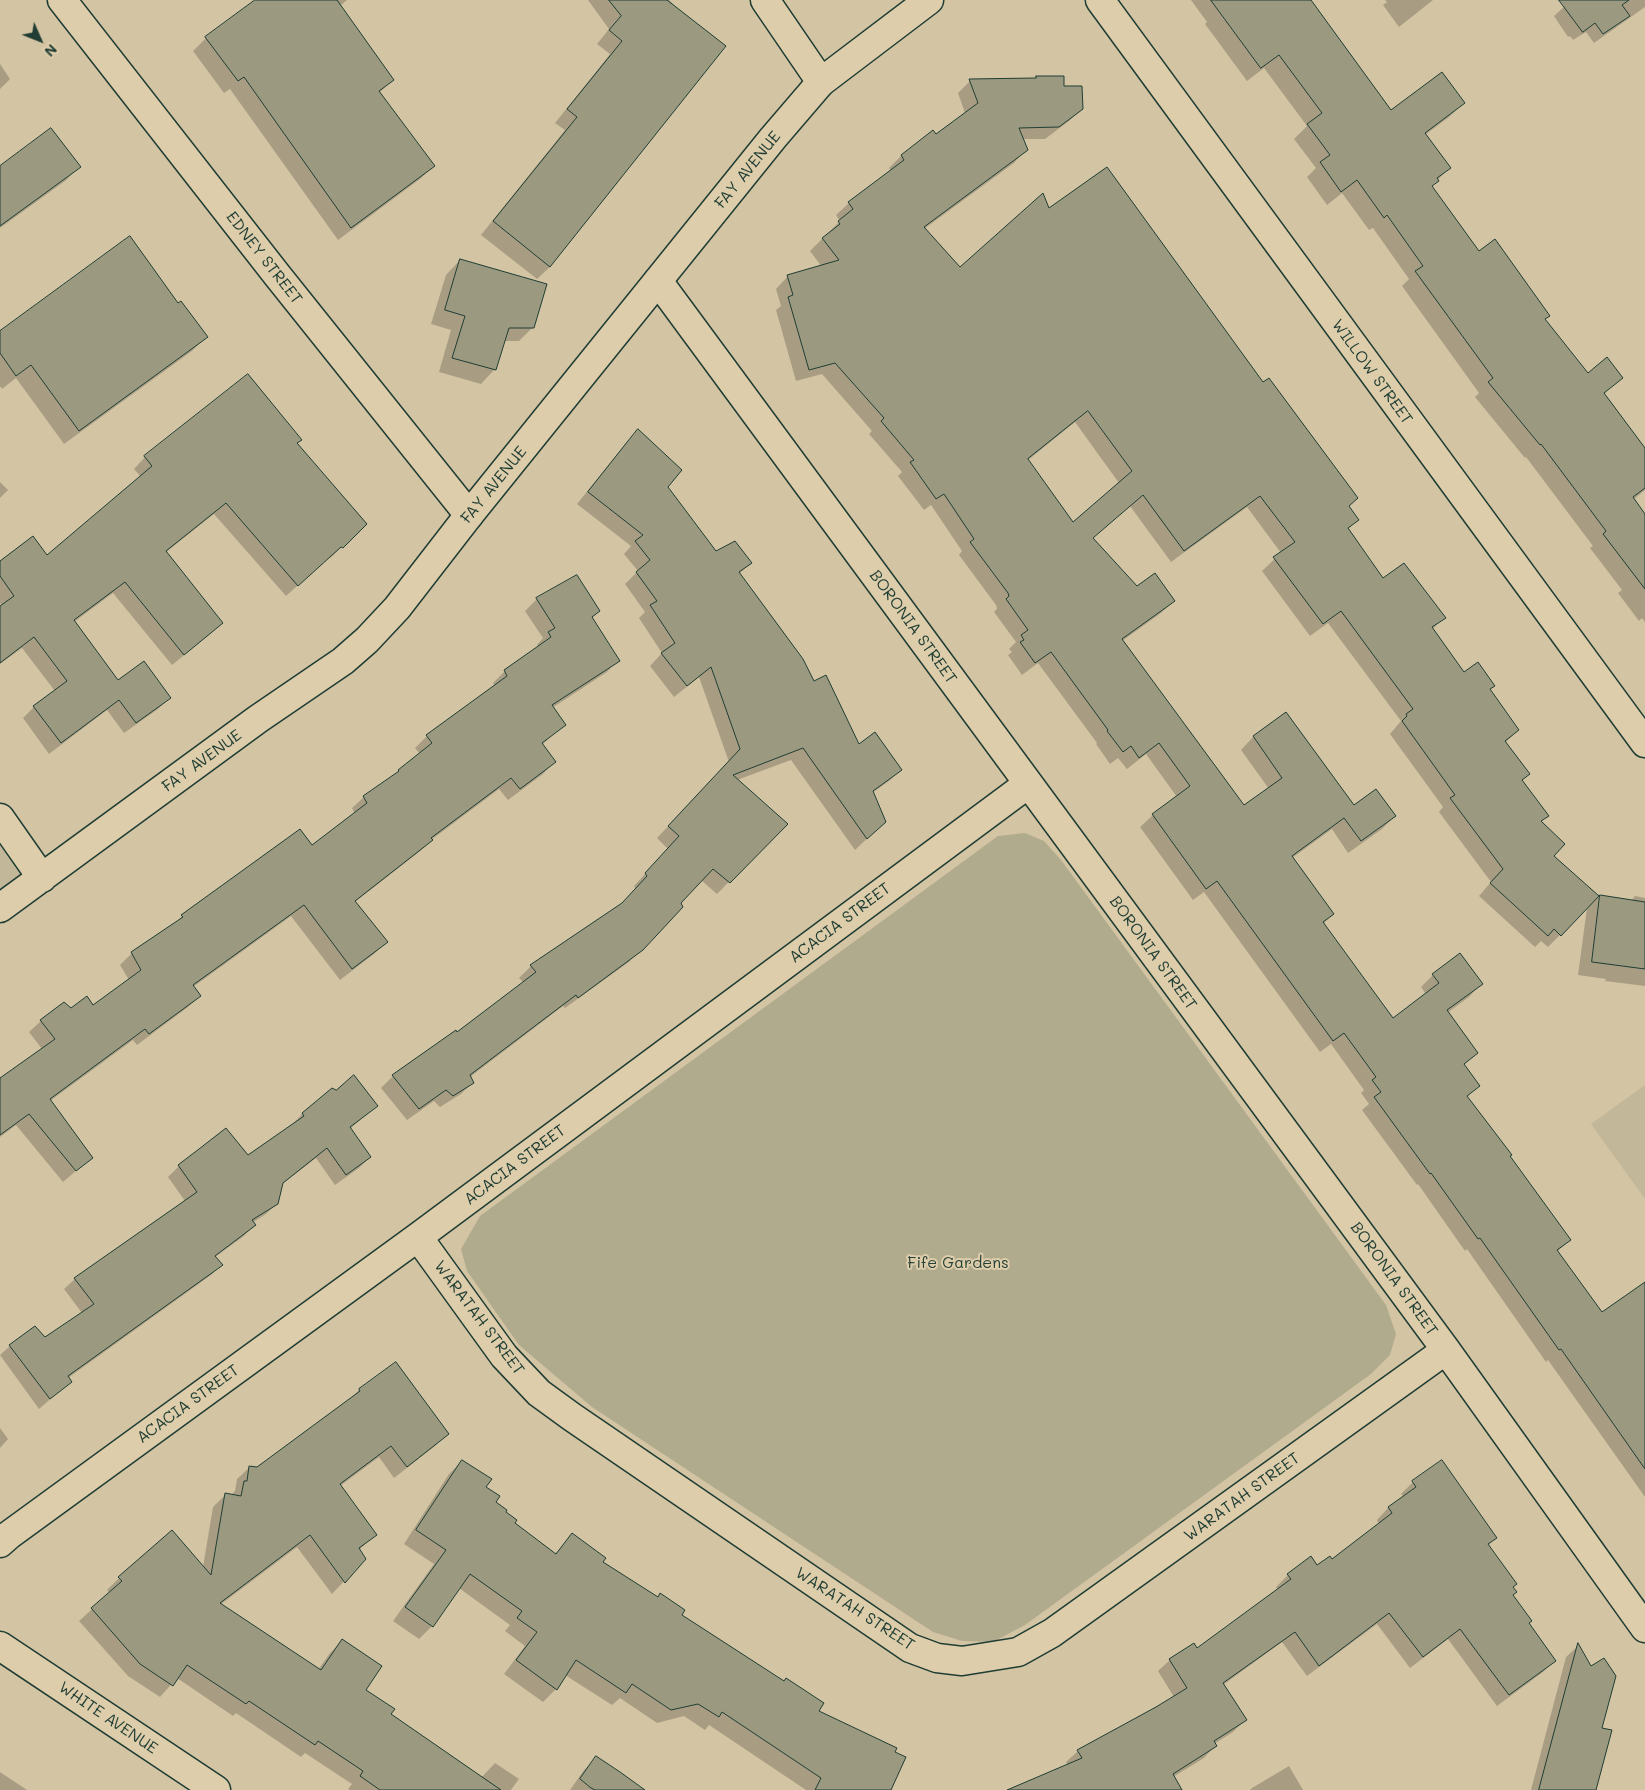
<!DOCTYPE html>
<html>
<head>
<meta charset="utf-8">
<style>
  body { margin:0 }
  #map { position:relative; width:1645px; height:1790px; overflow:hidden; background:#d3c4a3; font-family:Mali,sans-serif }
  canvas { display:block }
  .north { position:absolute; left:15px; top:15px; width:50px; height:50px; -webkit-text-stroke:4px #decdaa; paint-order:stroke; rotate:134deg; font-size:14px; font-weight:700; line-height:20px; text-align:center; color:#1f3d34 }
  .north::after { content:''; display:block; margin:auto; width:18px; height:22px; background:#1f3d34; clip-path:polygon(50% 0,100% 100%,50% 72%,0 100%) }
</style>
</head>
<body>
<div id="map">
<canvas width="1645" height="1790"></canvas>
<div class="north">N</div>
</div>
<script>
const ctx = document.querySelector('canvas').getContext('2d');
ctx.lineJoin = 'round';
function paint(path, color) {
  ctx.fillStyle = color;
  ctx.fill(path, 'evenodd');
}
function strokePath(path, color, width, dash) {
  ctx.strokeStyle = color;
  ctx.lineWidth = width;
  ctx.lineCap = dash ? 'butt' : 'round';
  ctx.setLineDash(dash || []);
  ctx.stroke(path);
}
function label(font, color, halo, rows, align = 'center') {
  ctx.font = font + ' Mali,sans-serif';
  ctx.lineWidth = 4;
  ctx.setLineDash([]);
  ctx.textBaseline = 'middle';
  ctx.strokeStyle = halo;
  ctx.fillStyle = color;
  for (const [text, x, y, turn = 0] of rows) {
    ctx.save();
    ctx.translate(x, y);
    ctx.rotate((+turn || 0) * Math.PI / 180);
    ctx.textAlign = isNaN(turn) ? turn : align;
    if (halo) ctx.strokeText(text, 0, 0);
    ctx.fillText(text, 0, 0);
    ctx.restore();
  }
}
const built = new Path2D(`
  M 0,818 L 42,878 L 0,908 Z
  M 1645,1085 L 1645,1199 L 1591,1124 Z`);
const green = new Path2D(`
  M 1025,833 L 1044,841 L 1061,860 L 1386,1305 L 1396,1334 L 1390,1355 L 1371,1374 L 1025,1625 L 993,1642 L 962,1641 L 933,1632 L 592,1407 L 519,1345 L 467,1271 L 461,1249 L 480,1216 L 998,836 Z`);
const shadow = new Path2D(`
  M 257,0 L 347,0 L 340,6 L 393,80 L 379,93 L 433,166 L 420,179 L 338,240 L 230,89 L 224,93 L 193,51 L 206,38 Z
  M 588,0 L 669,0 L 673,4 L 550,267 L 537,279 L 481,235 L 565,130 L 555,123 L 610,54 L 597,44 L 609,29 Z
  M 1191,0 L 1309,0 L 1391,112 L 1463,103 L 1449,117 L 1425,135 L 1449,168 L 1431,187 L 1479,252 L 1544,320 L 1588,375 L 1621,377 L 1604,394 L 1645,451 L 1645,490 L 1633,500 L 1645,516 L 1645,622 L 1642,618 L 1639,621 L 1618,593 L 1622,590 L 1590,548 L 1593,546 L 1526,457 L 1525,458 L 1475,397 L 1479,393 L 1402,286 L 1409,279 L 1373,228 L 1369,230 L 1342,193 L 1327,205 L 1307,177 L 1316,168 L 1294,139 L 1307,126 L 1264,68 L 1247,81 L 1205,24 L 1207,22 Z
  M 1385,0 L 1433,0 L 1399,27 L 1383,5 L 1387,2 Z
  M 1563,0 L 1645,0 L 1645,7 L 1594,43 L 1586,32 L 1573,40 L 1570,36 L 1568,37 L 1554,16 L 1566,5 Z
  M 0,64 L 10,79 L 0,89 Z
  M 970,81 L 1063,88 L 1082,109 L 1069,121 L 1045,139 L 1022,139 L 1026,150 L 1014,163 L 924,229 L 960,269 L 1048,210 L 1348,507 L 1357,520 L 1347,530 L 1383,579 L 1444,617 L 1432,630 L 1463,674 L 1489,690 L 1518,730 L 1505,743 L 1529,774 L 1522,781 L 1547,816 L 1540,822 L 1552,856 L 1599,898 L 1600,897 L 1631,901 L 1635,896 L 1645,898 L 1645,986 L 1605,981 L 1606,979 L 1578,975 L 1587,908 L 1548,947 L 1541,941 L 1535,947 L 1479,896 L 1491,882 L 1439,812 L 1443,807 L 1390,734 L 1401,721 L 1328,623 L 1310,636 L 1262,571 L 1281,553 L 1247,507 L 1171,562 L 1130,506 L 1092,538 L 1137,588 L 1174,601 L 1161,613 L 1122,641 L 1244,807 L 1269,789 L 1241,750 L 1253,737 L 1286,714 L 1353,807 L 1395,816 L 1382,829 L 1348,853 L 1332,829 L 1292,858 L 1333,914 L 1323,924 L 1393,1020 L 1426,994 L 1421,987 L 1433,975 L 1481,984 L 1469,997 L 1447,1013 L 1477,1053 L 1464,1065 L 1479,1085 L 1467,1097 L 1569,1240 L 1557,1252 L 1602,1314 L 1645,1287 L 1645,1497 L 1548,1360 L 1546,1362 L 1467,1249 L 1465,1251 L 1418,1184 L 1417,1185 L 1362,1110 L 1369,1104 L 1361,1093 L 1364,1090 L 1331,1044 L 1320,1052 L 1204,892 L 1193,900 L 1140,827 L 1153,815 L 1177,797 L 1146,754 L 1127,769 L 1118,758 L 1110,764 L 1096,744 L 1097,743 L 1038,663 L 1022,675 L 1008,655 L 1012,652 L 1009,649 L 1016,642 L 994,612 L 997,609 L 996,605 L 959,555 L 962,551 L 931,505 L 924,510 L 898,476 L 902,472 L 869,434 L 872,431 L 822,374 L 796,381 L 776,310 L 781,306 L 776,289 L 788,276 L 822,267 L 810,251 L 840,221 L 836,215 L 849,203 L 891,171 L 889,168 L 901,156 L 933,132 L 935,135 L 965,113 L 958,93 ZM 1075,422 L 1119,483 L 1073,523 L 1027,461 Z
  M 0,167 L 79,167 L 65,181 L 0,228 Z
  M 460,260 L 533,327 L 519,341 L 503,341 L 495,369 L 481,384 L 439,372 L 451,330 L 431,324 L 446,275 Z
  M 178,305 L 206,337 L 192,351 L 64,444 L 16,378 L 2,389 L 0,386 L 0,333 Z
  M 638,431 L 666,487 L 716,553 L 751,563 L 739,574 L 858,746 L 901,769 L 889,781 L 872,793 L 873,833 L 855,850 L 791,760 L 737,780 L 786,824 L 717,894 L 701,880 L 629,962 L 565,1008 L 563,1006 L 470,1077 L 473,1082 L 461,1094 L 440,1107 L 434,1101 L 407,1120 L 381,1088 L 393,1076 L 457,1033 L 524,983 L 519,978 L 531,966 L 621,905 L 636,889 L 634,886 L 668,849 L 657,838 L 729,762 L 699,677 L 674,697 L 650,666 L 662,653 L 639,618 L 645,612 L 625,584 L 638,571 L 624,554 L 631,546 L 577,504 L 626,443 Z
  M 296,443 L 366,524 L 330,558 L 329,557 L 286,596 L 214,514 L 165,553 L 221,623 L 210,634 L 172,665 L 113,593 L 74,622 L 118,682 L 169,698 L 158,709 L 124,733 L 107,710 L 49,754 L 23,718 L 34,707 L 55,691 L 22,648 L 0,664 L 0,608 L 2,606 L 0,603 L 0,563 L 47,557 L 141,477 L 134,469 L 145,457 Z
  M 0,482 L 8,490 L 0,498 Z
  M 537,599 L 598,611 L 592,618 L 618,660 L 607,672 L 552,708 L 564,724 L 542,745 L 554,762 L 543,774 L 508,800 L 499,789 L 431,840 L 419,852 L 355,902 L 386,942 L 374,954 L 340,980 L 291,916 L 193,987 L 200,996 L 188,1007 L 137,1045 L 133,1040 L 50,1101 L 91,1158 L 63,1182 L 16,1125 L 0,1137 L 0,1080 L 42,1049 L 29,1032 L 41,1021 L 70,1009 L 93,1006 L 129,980 L 120,965 L 132,953 L 175,924 L 182,916 L 299,831 L 312,847 L 355,814 L 352,808 L 364,797 L 393,776 L 420,754 L 415,748 L 427,736 L 495,686 L 493,683 L 505,671 L 539,647 L 537,645 L 543,638 L 525,611 Z
  M 376,1106 L 350,1129 L 370,1157 L 359,1168 L 335,1185 L 316,1158 L 281,1185 L 277,1203 L 266,1214 L 252,1223 L 254,1225 L 244,1236 L 215,1257 L 221,1265 L 211,1275 L 68,1378 L 71,1381 L 39,1409 L 0,1355 L 10,1346 L 45,1339 L 82,1313 L 64,1289 L 75,1279 L 185,1201 L 168,1177 L 179,1166 L 248,1156 L 292,1125 L 302,1114 Z
  M 396,1363 L 447,1434 L 435,1446 L 394,1478 L 379,1457 L 340,1486 L 375,1535 L 359,1550 L 365,1559 L 332,1594 L 297,1547 L 220,1605 L 318,1670 L 330,1653 L 342,1641 L 364,1690 L 390,1714 L 481,1778 L 495,1763 L 519,1779 L 511,1790 L 350,1790 L 348,1789 L 352,1784 L 305,1753 L 301,1757 L 236,1713 L 233,1716 L 177,1678 L 160,1697 L 128,1676 L 79,1621 L 110,1593 L 107,1590 L 119,1578 L 203,1567 L 213,1507 L 226,1494 L 232,1494 L 235,1491 L 237,1479 L 250,1467 L 257,1468 L 347,1402 L 359,1390 Z
  M 0,1428 L 8,1439 L 0,1448 Z
  M 462,1461 L 484,1488 L 494,1503 L 514,1524 L 554,1555 L 572,1535 L 601,1562 L 680,1615 L 817,1712 L 890,1790 L 806,1790 L 709,1725 L 705,1730 L 684,1716 L 657,1723 L 620,1698 L 612,1705 L 565,1675 L 556,1689 L 543,1702 L 504,1674 L 525,1646 L 505,1631 L 510,1625 L 459,1588 L 432,1626 L 419,1639 L 393,1621 L 434,1564 L 404,1544 L 449,1474 Z
  M 1413,1482 L 1495,1538 L 1488,1546 L 1512,1587 L 1512,1595 L 1528,1623 L 1555,1660 L 1543,1672 L 1497,1706 L 1448,1639 L 1410,1668 L 1377,1624 L 1307,1676 L 1282,1642 L 1223,1685 L 1245,1720 L 1233,1732 L 1214,1744 L 1215,1746 L 1204,1758 L 1173,1777 L 1179,1790 L 1037,1790 L 1068,1766 L 1066,1762 L 1078,1751 L 1174,1697 L 1158,1671 L 1170,1660 L 1197,1650 L 1278,1590 L 1276,1587 L 1288,1575 L 1311,1558 L 1317,1566 L 1331,1560 L 1379,1524 L 1377,1520 L 1388,1508 L 1404,1497 L 1401,1494 Z
  M 1578,1646 L 1601,1729 L 1595,1790 L 1531,1790 L 1566,1657 Z
  M 597,1758 L 643,1790 L 570,1790 L 584,1770 Z
  M 1289,1766 L 1303,1790 L 1250,1790 L 1252,1788 Z
  M 0,1772 L 27,1790 L 0,1790 Z`);
const building = new Path2D(`
  M 255,0 L 337,0 L 394,80 L 379,91 L 435,166 L 351,228 L 244,77 L 238,81 L 205,37 Z
  M 609,0 L 667,0 L 726,46 L 550,267 L 493,221 L 577,117 L 567,109 L 622,41 L 609,30 L 621,16 Z
  M 1211,0 L 1311,0 L 1391,110 L 1442,72 L 1465,103 L 1425,133 L 1451,168 L 1437,178 L 1439,181 L 1432,186 L 1479,251 L 1495,239 L 1550,316 L 1545,319 L 1588,373 L 1607,357 L 1623,378 L 1604,393 L 1645,448 L 1645,488 L 1633,497 L 1645,514 L 1645,589 L 1603,534 L 1606,531 L 1541,444 L 1540,445 L 1488,382 L 1493,378 L 1415,271 L 1423,266 L 1387,215 L 1384,218 L 1357,180 L 1341,192 L 1320,162 L 1330,155 L 1307,124 L 1322,113 L 1279,55 L 1261,68 Z
  M 1559,0 L 1629,0 L 1622,5 L 1630,16 L 1603,34 L 1595,23 L 1583,32 Z
  M 1036,76 L 1064,76 L 1064,86 L 1082,86 L 1083,109 L 1059,127 L 1019,128 L 1028,150 L 924,227 L 960,267 L 1043,193 L 1049,208 L 1107,167 L 1263,382 L 1269,378 L 1358,498 L 1349,506 L 1359,520 L 1348,528 L 1383,578 L 1404,563 L 1446,618 L 1432,627 L 1464,672 L 1478,662 L 1495,686 L 1490,689 L 1519,730 L 1505,741 L 1530,774 L 1522,780 L 1549,816 L 1541,821 L 1565,844 L 1554,856 L 1599,896 L 1561,936 L 1554,929 L 1548,936 L 1490,883 L 1503,869 L 1450,798 L 1455,795 L 1402,721 L 1407,716 L 1406,714 L 1413,709 L 1341,611 L 1323,624 L 1273,557 L 1295,542 L 1260,496 L 1184,551 L 1143,495 L 1093,538 L 1137,586 L 1155,573 L 1175,601 L 1122,639 L 1244,805 L 1282,778 L 1253,736 L 1286,712 L 1354,805 L 1376,789 L 1396,816 L 1361,841 L 1344,818 L 1292,856 L 1334,914 L 1323,922 L 1393,1018 L 1439,983 L 1432,974 L 1460,953 L 1483,984 L 1447,1010 L 1478,1053 L 1464,1064 L 1480,1086 L 1467,1096 L 1512,1155 L 1510,1156 L 1571,1240 L 1557,1250 L 1602,1312 L 1645,1282 L 1645,1469 L 1561,1349 L 1559,1350 L 1480,1238 L 1478,1239 L 1431,1173 L 1430,1174 L 1374,1097 L 1381,1092 L 1372,1080 L 1376,1077 L 1344,1033 L 1333,1041 L 1217,881 L 1206,889 L 1152,814 L 1190,786 L 1159,743 L 1139,758 L 1131,746 L 1123,752 L 1107,731 L 1108,730 L 1051,652 L 1035,663 L 1020,642 L 1024,640 L 1021,635 L 1028,630 L 1006,599 L 1009,596 L 1008,593 L 970,542 L 974,539 L 944,494 L 936,499 L 910,462 L 914,460 L 881,421 L 884,418 L 835,363 L 809,370 L 788,297 L 793,295 L 787,275 L 839,260 L 822,238 L 840,224 L 838,221 L 853,209 L 848,202 L 904,160 L 901,155 L 933,130 L 936,134 L 978,103 L 969,79 L 1036,78 ZM 1088,411 L 1132,471 L 1073,522 L 1028,459 Z
  M 51,128 L 81,167 L 0,226 L 0,166 Z
  M 130,236 L 178,303 L 181,301 L 208,337 L 79,431 L 31,365 L 16,376 L 0,353 L 0,331 Z
  M 460,259 L 547,284 L 534,328 L 509,328 L 496,370 L 452,358 L 465,316 L 445,310 Z
  M 248,374 L 302,440 L 297,443 L 367,524 L 343,548 L 341,547 L 298,586 L 226,503 L 166,551 L 223,623 L 184,655 L 125,582 L 74,620 L 118,680 L 144,661 L 171,698 L 136,723 L 119,700 L 61,743 L 33,706 L 67,681 L 34,637 L 0,663 L 0,606 L 14,596 L 0,576 L 0,561 L 33,536 L 47,555 L 152,466 L 144,456 Z
  M 638,429 L 682,470 L 668,487 L 716,551 L 735,541 L 752,563 L 739,572 L 803,659 L 814,681 L 826,675 L 859,744 L 875,732 L 902,770 L 873,791 L 886,822 L 867,839 L 803,748 L 733,775 L 788,824 L 730,883 L 713,869 L 681,903 L 683,907 L 643,950 L 578,998 L 576,995 L 470,1075 L 474,1083 L 453,1096 L 446,1090 L 419,1109 L 392,1075 L 456,1030 L 457,1032 L 536,972 L 530,965 L 622,903 L 647,876 L 645,873 L 679,836 L 668,826 L 740,749 L 711,667 L 687,686 L 661,653 L 675,643 L 650,605 L 657,601 L 636,572 L 650,560 L 635,541 L 643,535 L 588,492 Z
  M 577,575 L 600,611 L 592,617 L 620,661 L 552,705 L 566,725 L 542,743 L 556,762 L 520,789 L 511,778 L 431,838 L 433,840 L 355,901 L 388,942 L 352,969 L 304,905 L 193,985 L 201,996 L 149,1034 L 145,1029 L 50,1099 L 93,1158 L 76,1171 L 29,1114 L 0,1135 L 0,1078 L 55,1039 L 40,1020 L 64,1002 L 71,1008 L 87,996 L 93,1005 L 141,970 L 131,952 L 183,917 L 181,915 L 300,829 L 312,845 L 367,803 L 363,796 L 399,771 L 398,770 L 432,743 L 426,735 L 507,676 L 504,670 L 551,637 L 548,632 L 555,628 L 536,598 Z
  M 1600,895 L 1645,902 L 1645,969 L 1592,962 Z
  M 354,1075 L 378,1106 L 350,1127 L 371,1157 L 346,1175 L 327,1148 L 283,1183 L 278,1204 L 252,1220 L 256,1225 L 215,1256 L 223,1265 L 68,1376 L 72,1382 L 50,1399 L 9,1345 L 35,1326 L 45,1337 L 94,1304 L 74,1278 L 197,1192 L 178,1165 L 199,1149 L 226,1128 L 248,1155 L 304,1116 L 302,1113 L 332,1088 L 336,1090 Z
  M 396,1362 L 449,1434 L 407,1467 L 391,1446 L 340,1484 L 377,1535 L 359,1548 L 366,1559 L 345,1583 L 310,1535 L 220,1603 L 321,1670 L 342,1639 L 382,1666 L 366,1690 L 395,1709 L 391,1714 L 501,1790 L 380,1790 L 360,1776 L 363,1771 L 318,1741 L 315,1745 L 249,1701 L 246,1704 L 187,1665 L 173,1686 L 140,1664 L 91,1608 L 122,1581 L 118,1577 L 172,1530 L 211,1575 L 225,1493 L 241,1496 L 244,1481 L 247,1481 L 249,1466 L 257,1467 L 360,1391 L 359,1389 Z
  M 462,1460 L 492,1479 L 486,1487 L 500,1496 L 496,1502 L 507,1510 L 506,1512 L 517,1520 L 515,1523 L 556,1554 L 572,1533 L 606,1558 L 603,1562 L 658,1597 L 660,1593 L 685,1610 L 682,1615 L 784,1681 L 786,1678 L 824,1703 L 819,1711 L 897,1748 L 895,1752 L 906,1757 L 891,1790 L 815,1790 L 821,1778 L 722,1712 L 719,1717 L 698,1704 L 671,1710 L 632,1684 L 626,1693 L 576,1660 L 557,1690 L 516,1660 L 537,1632 L 517,1618 L 522,1611 L 470,1574 L 433,1627 L 405,1607 L 446,1550 L 416,1530 Z
  M 1442,1460 L 1497,1538 L 1488,1544 L 1517,1584 L 1513,1587 L 1517,1592 L 1513,1595 L 1532,1621 L 1529,1623 L 1556,1661 L 1509,1695 L 1460,1629 L 1423,1657 L 1389,1613 L 1319,1666 L 1295,1632 L 1223,1683 L 1247,1720 L 1214,1741 L 1217,1746 L 1173,1774 L 1182,1790 L 1007,1790 L 1082,1758 L 1077,1750 L 1156,1707 L 1187,1688 L 1169,1659 L 1194,1643 L 1197,1648 L 1291,1579 L 1287,1574 L 1311,1556 L 1317,1565 L 1330,1556 L 1332,1559 L 1392,1513 L 1388,1507 L 1416,1487 L 1412,1481 Z
  M 1578,1643 L 1591,1666 L 1604,1658 L 1616,1676 L 1602,1728 L 1612,1730 L 1596,1790 L 1539,1790 Z
  M 596,1756 L 620,1772 L 645,1790 L 595,1790 L 591,1788 L 580,1779 Z`);
const street = new Path2D(`
  M 62,0 L 277,275 L 469,515
  M 765,0 L 821,82
  M 1100,0 L 1645,743
  M 658,281 L 1446,1350 L 1645,1628
  M 418,1237 L 504,1356 L 539,1393 L 572,1417 L 910,1648 L 937,1658 L 962,1661 L 1018,1652 L 1052,1633 L 1446,1350
  M 0,1543 L 9,1535 L 418,1237 L 1028,784
  M 0,1646 L 216,1790`);
const secondary = new Path2D(`
  M 0,818 L 42,878
  M 0,908 L 258,719 L 343,661 L 367,640 L 397,608 L 469,515 L 773,138 L 821,82 L 929,0`);
const streetNames = [
  ["FAY AVENUE",748,170,-51],
  ["EDNEY STREET",264,258,52],
  ["WILLOW STREET",1372,372,54],
  ["FAY AVENUE",494,485,-51],
  ["BORONIA STREET",913,627,54],
  ["FAY AVENUE",202,761,-36],
  ["ACACIA STREET",840,923,-37],
  ["BORONIA STREET",1153,953,54],
  ["ACACIA STREET",515,1165,-37],
  ["BORONIA STREET",1394,1279,54],
  ["WARATAH STREET",479,1318,53],
  ["ACACIA STREET",188,1404,-36],
  ["WARATAH STREET",1242,1497,-36],
  ["WARATAH STREET",855,1609,33],
  ["WHITE AVENUE",108,1718,34]
];
const parkNames = [
  ["Fife Gardens",958,1263]
];
paint(built, '#c2b798');
paint(green, '#b1ab8e');
paint(shadow, '#0003');
paint(building, '#9b9a80');
strokePath(building, '#1f3d34', 1);
strokePath(street, '#1f3d34', 31);
strokePath(secondary, '#1f3d34', 31);
strokePath(street, '#decdaa', 28);
strokePath(secondary, '#decdaa', 28);
label('16px', '#1f3d34', '#decdaa', streetNames);
label('16px', '#264238', '#decdaa', parkNames);
</script>
</body>
</html>
